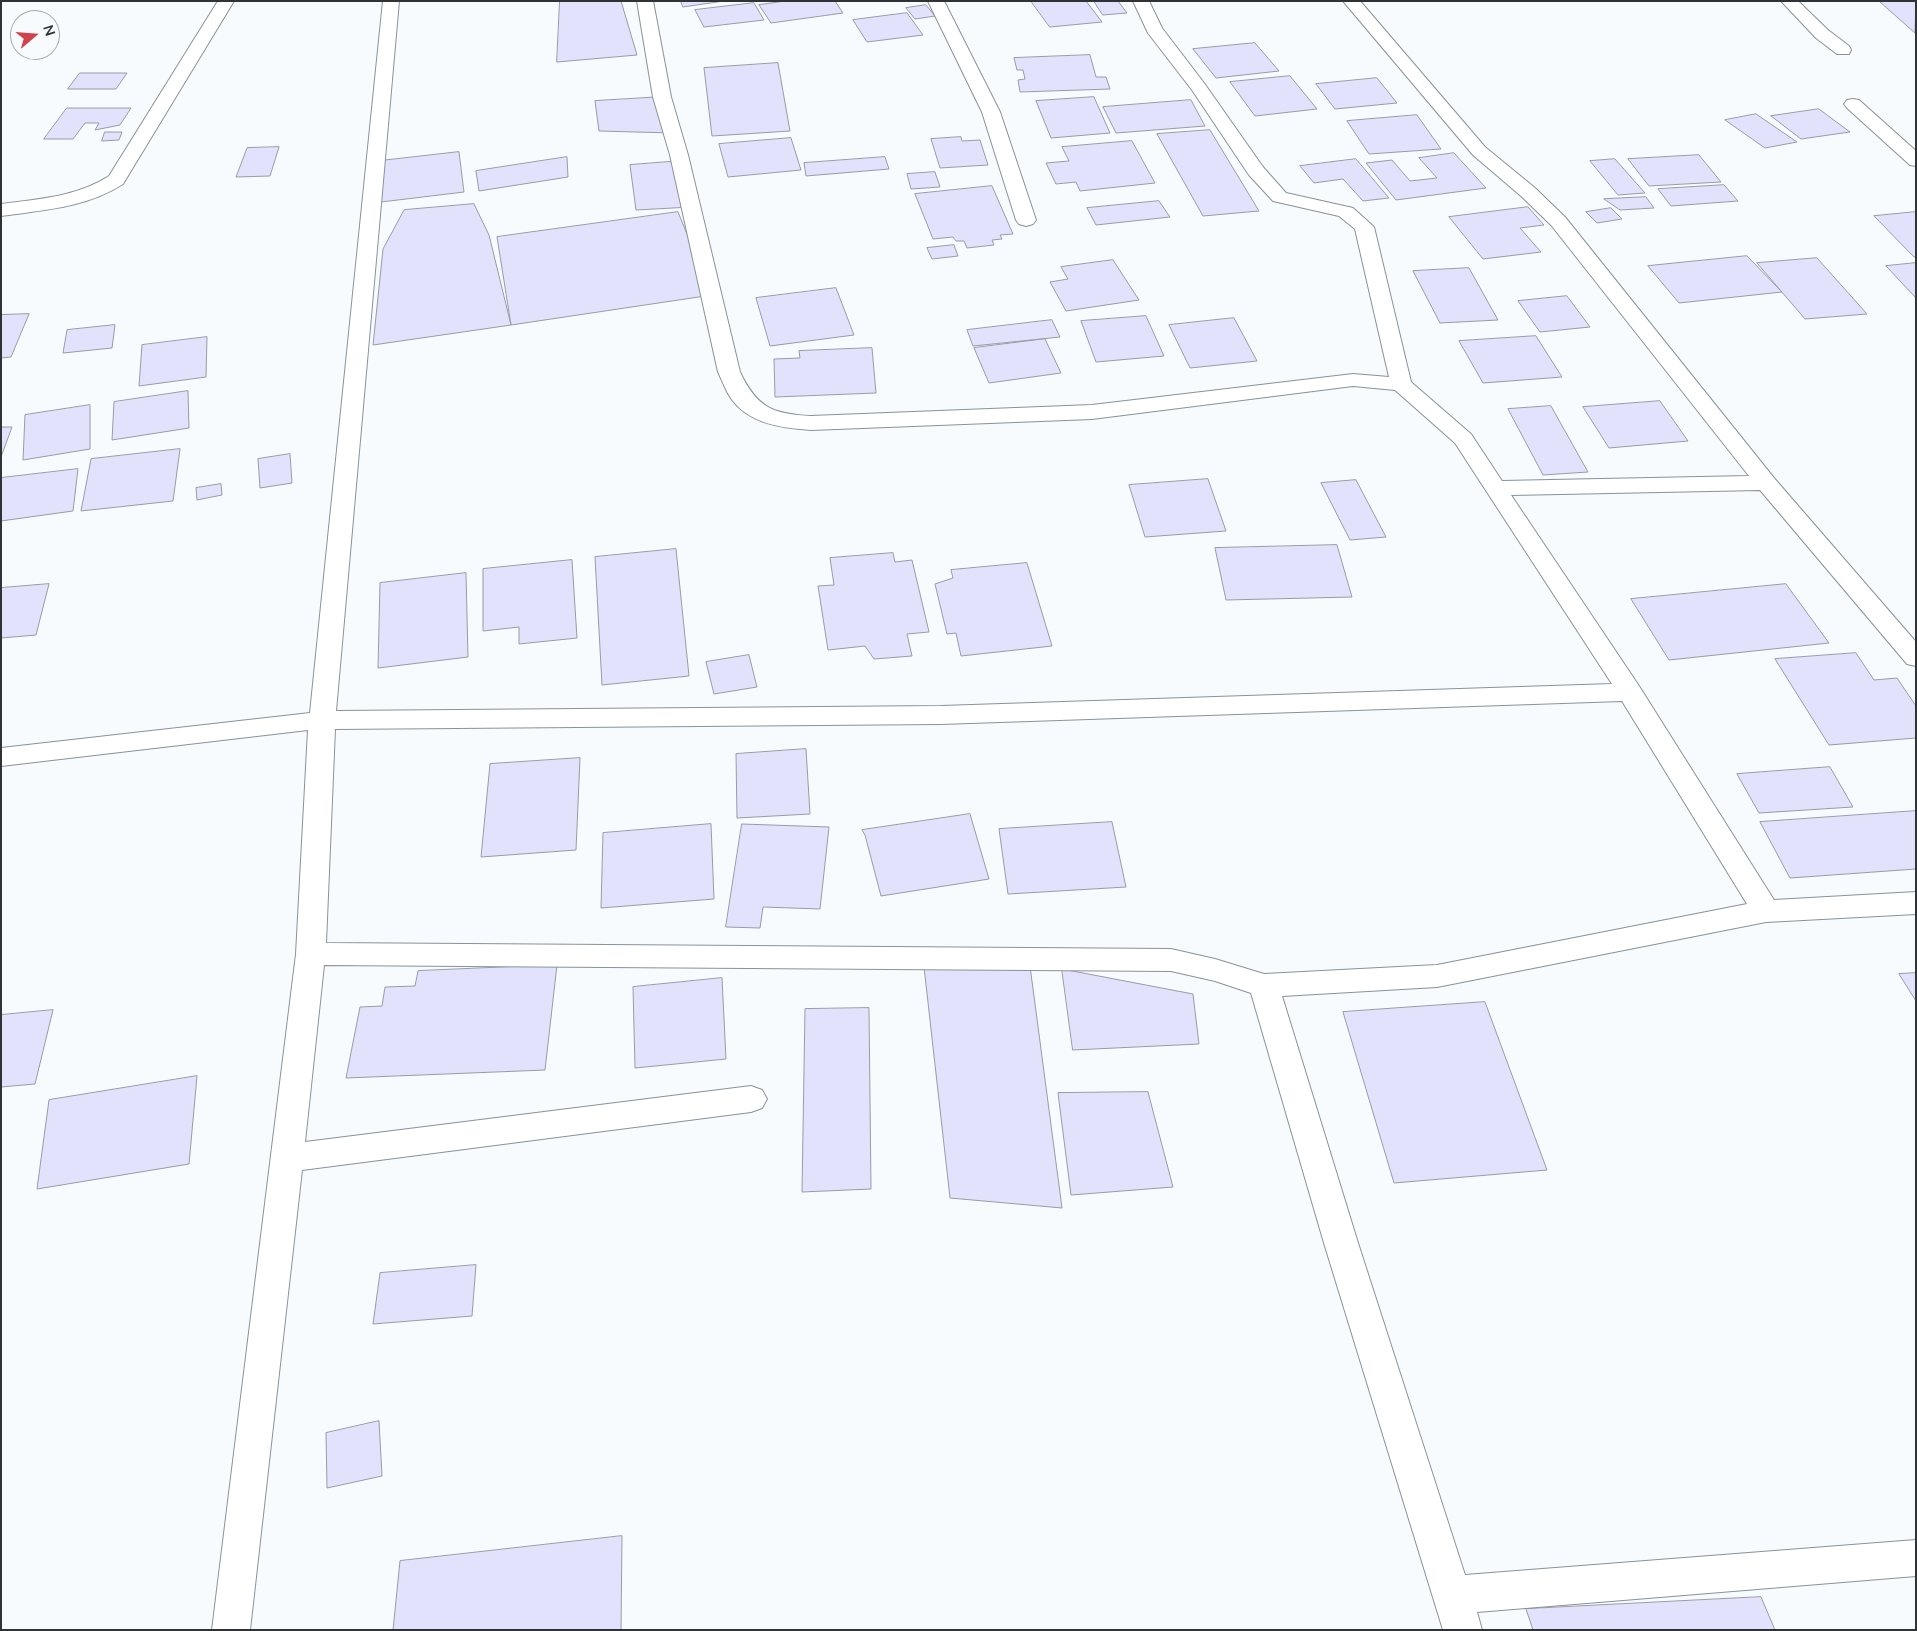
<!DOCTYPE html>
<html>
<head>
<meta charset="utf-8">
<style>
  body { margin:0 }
  #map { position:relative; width:1917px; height:1631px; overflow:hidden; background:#f7fbfe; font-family:"Nunito Sans",sans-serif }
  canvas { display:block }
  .frame { position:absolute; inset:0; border:2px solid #2f3336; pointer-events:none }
  .north { position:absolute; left:10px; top:10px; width:50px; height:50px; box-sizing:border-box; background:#f7fbfe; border:1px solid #a7abae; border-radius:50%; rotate:72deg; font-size:14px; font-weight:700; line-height:20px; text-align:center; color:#2f3336 }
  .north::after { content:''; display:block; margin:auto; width:18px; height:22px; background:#d2424c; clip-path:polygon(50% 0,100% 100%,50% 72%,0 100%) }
</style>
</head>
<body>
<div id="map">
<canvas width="1917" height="1631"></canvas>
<div class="frame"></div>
<div class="north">N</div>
</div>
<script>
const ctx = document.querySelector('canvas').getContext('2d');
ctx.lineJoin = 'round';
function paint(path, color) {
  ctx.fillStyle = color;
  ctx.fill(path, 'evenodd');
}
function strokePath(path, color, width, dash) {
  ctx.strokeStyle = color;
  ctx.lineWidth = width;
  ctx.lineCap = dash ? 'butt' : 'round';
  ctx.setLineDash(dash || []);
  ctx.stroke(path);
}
const building = new Path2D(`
  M 560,1 L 621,1 L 637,55 L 557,62 Z
  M 681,1 L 724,1 L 683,7 Z
  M 786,1 L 835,1 L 843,13 L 771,23 L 759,5 Z
  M 1031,1 L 1086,1 L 1102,22 L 1050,27 Z
  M 1094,1 L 1118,1 L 1127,13 L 1103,15 Z
  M 1916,1 L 1915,33 L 1880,2 L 1887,1 Z
  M 754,3 L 764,20 L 704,27 L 695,10 Z
  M 926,5 L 935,16 L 915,19 L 906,8 Z
  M 907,13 L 923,35 L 867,42 L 853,20 Z
  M 1255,43 L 1279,71 L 1216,78 L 1193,49 Z
  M 1090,55 L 1096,77 L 1106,77 L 1110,89 L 1020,92 L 1018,80 L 1025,79 L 1023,70 L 1017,70 L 1014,58 Z
  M 778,63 L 790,131 L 712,136 L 704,68 Z
  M 80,73 L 127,73 L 116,89 L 68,89 Z
  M 1290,76 L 1317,109 L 1255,116 L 1230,82 Z
  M 1377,78 L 1397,103 L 1335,109 L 1316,84 Z
  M 662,97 L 672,133 L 599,131 L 595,101 Z
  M 1094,97 L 1110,133 L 1051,138 L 1036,101 Z
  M 1191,100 L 1205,126 L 1116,133 L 1103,107 Z
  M 67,108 L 131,108 L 120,125 L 95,130 L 99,123 L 85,123 L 73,139 L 44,139 Z
  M 1819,109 L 1850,132 L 1801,139 L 1771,116 Z
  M 1756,114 L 1797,142 L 1765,148 L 1725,120 Z
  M 1417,115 L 1441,149 L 1369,154 L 1347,121 Z
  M 1210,130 L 1259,211 L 1203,216 L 1157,134 Z
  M 105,132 L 122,132 L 119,140 L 102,141 Z
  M 961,137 L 962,141 L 980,140 L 988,165 L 940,168 L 931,139 Z
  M 791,138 L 801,170 L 728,177 L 719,144 Z
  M 1132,141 L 1155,183 L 1080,191 L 1076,182 L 1056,184 L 1046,163 L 1069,161 L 1062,147 Z
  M 279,147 L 270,176 L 236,177 L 247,148 Z
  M 459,152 L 464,192 L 381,202 L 380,161 Z
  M 1454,153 L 1486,188 L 1396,200 L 1366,163 L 1392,160 L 1410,181 L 1437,178 L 1419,158 Z
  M 1699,155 L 1721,182 L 1649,186 L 1628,159 Z
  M 567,157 L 568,177 L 479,191 L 476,171 Z
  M 885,157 L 889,169 L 806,176 L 804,163 Z
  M 1356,159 L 1389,198 L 1363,201 L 1343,179 L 1314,183 L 1300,166 Z
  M 1615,159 L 1645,193 L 1618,195 L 1590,161 Z
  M 681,161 L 691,207 L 636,210 L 630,165 Z
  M 935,172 L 940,187 L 911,189 L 907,174 Z
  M 1724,185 L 1738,201 L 1671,206 L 1658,189 Z
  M 992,186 L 1013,234 L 1000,235 L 1002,239 L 992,240 L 994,245 L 967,248 L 964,241 L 956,241 L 953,237 L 933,239 L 915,194 Z
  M 1646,197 L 1654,208 L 1620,210 L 1604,199 Z
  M 1159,201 L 1170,217 L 1096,225 L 1087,208 Z
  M 474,204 L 489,235 L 511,325 L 373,345 L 383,249 L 404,210 Z
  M 1528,207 L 1544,225 L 1520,228 L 1541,252 L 1483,259 L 1449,217 Z
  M 1611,208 L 1622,219 L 1597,223 L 1586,212 Z
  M 678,212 L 712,295 L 511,325 L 497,237 Z
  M 1916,212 L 1916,257 L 1914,257 L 1874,216 Z
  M 954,245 L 958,256 L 932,259 L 927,248 Z
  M 1747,256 L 1782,292 L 1679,303 L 1648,266 Z
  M 1817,258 L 1867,314 L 1805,319 L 1757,263 Z
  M 1113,260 L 1139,300 L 1066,311 L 1050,282 L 1068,279 L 1061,267 Z
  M 1916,263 L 1916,298 L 1886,266 Z
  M 1469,268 L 1498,320 L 1440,323 L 1413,271 Z
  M 836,288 L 854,335 L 770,346 L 756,298 Z
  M 1567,296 L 1590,327 L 1540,332 L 1518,301 Z
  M 29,314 L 11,357 L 1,358 L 1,315 Z
  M 1146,316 L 1164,356 L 1096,362 L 1081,321 Z
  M 1234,318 L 1257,361 L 1190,368 L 1169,325 Z
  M 1052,320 L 1060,337 L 973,346 L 967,330 Z
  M 115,325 L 112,348 L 63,353 L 67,330 Z
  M 1536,336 L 1562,377 L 1483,383 L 1459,341 Z
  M 207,337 L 206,377 L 139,386 L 142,345 Z
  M 1045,339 L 1061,373 L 989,383 L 974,348 Z
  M 872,348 L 876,393 L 775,397 L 774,359 L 800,358 L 799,351 Z
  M 188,391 L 189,428 L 112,440 L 114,402 Z
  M 1660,401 L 1688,441 L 1609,448 L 1583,407 Z
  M 90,405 L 90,449 L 23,460 L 25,415 Z
  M 1551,406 L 1588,472 L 1543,475 L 1508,409 Z
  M 1,427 L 12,427 L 1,457 Z
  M 180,449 L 173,501 L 81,511 L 91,459 Z
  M 290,454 L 292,483 L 260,488 L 258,459 Z
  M 78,469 L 73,511 L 1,521 L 1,478 Z
  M 1208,479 L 1226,531 L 1145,537 L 1129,485 Z
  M 1356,480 L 1386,537 L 1350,540 L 1321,483 Z
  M 221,484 L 222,495 L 197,500 L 196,488 Z
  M 1337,545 L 1352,597 L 1226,600 L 1215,548 Z
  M 676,549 L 689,676 L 602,685 L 595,557 Z
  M 893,553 L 895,562 L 912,560 L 929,632 L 907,634 L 912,656 L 874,659 L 865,646 L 828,650 L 818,586 L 834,585 L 830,558 Z
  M 572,560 L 577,638 L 519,644 L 519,627 L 483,631 L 483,569 Z
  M 1027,563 L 1052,646 L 961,656 L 956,633 L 947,634 L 935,584 L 953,578 L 951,570 Z
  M 466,573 L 468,657 L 378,668 L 380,583 Z
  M 49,584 L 36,635 L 1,638 L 1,588 Z
  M 1786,584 L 1829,643 L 1669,660 L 1631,599 Z
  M 1856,653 L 1874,680 L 1897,678 L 1916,706 L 1916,738 L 1829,745 L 1775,659 Z
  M 749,655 L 757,687 L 714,694 L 706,662 Z
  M 806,749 L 810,814 L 737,818 L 736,754 Z
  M 580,758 L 576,850 L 481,857 L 490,764 Z
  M 1830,767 L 1853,807 L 1759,813 L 1737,774 Z
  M 1916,811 L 1916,869 L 1790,878 L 1760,822 Z
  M 970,814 L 989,879 L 881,896 L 865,835 L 862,830 Z
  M 1112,822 L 1126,887 L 1008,894 L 999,829 Z
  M 711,824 L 714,899 L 601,908 L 603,833 Z
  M 742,824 L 829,827 L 820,909 L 763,907 L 760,928 L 726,927 Z
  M 557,965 L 545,1070 L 346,1078 L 360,1007 L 382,1006 L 385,987 L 415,986 L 418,971 Z
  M 1030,966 L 1062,1208 L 950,1198 L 924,967 Z
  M 1062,969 L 1193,994 L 1199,1044 L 1073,1050 Z
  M 1916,973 L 1916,1001 L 1899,974 Z
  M 722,978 L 726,1059 L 635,1068 L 633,987 Z
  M 1485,1002 L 1547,1170 L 1394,1183 L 1343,1012 Z
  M 869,1008 L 871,1189 L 802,1192 L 805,1009 Z
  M 53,1010 L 35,1084 L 1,1087 L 1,1015 Z
  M 197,1076 L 189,1164 L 37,1189 L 49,1100 Z
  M 1148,1092 L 1173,1187 L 1071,1195 L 1058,1093 Z
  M 476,1265 L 472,1316 L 373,1324 L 380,1273 Z
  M 379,1421 L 382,1476 L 327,1488 L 326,1433 Z
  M 622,1536 L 621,1630 L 393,1630 L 400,1561 Z
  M 1761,1597 L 1775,1630 L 1533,1630 L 1526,1609 Z`);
const service = new Path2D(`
  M 1781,1 L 1798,1 L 1828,30 L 1849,46 L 1851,50 L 1849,54 L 1837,54 L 1816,38 Z`);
const minor = new Path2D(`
  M 218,1 L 234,1 L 123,184 C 86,208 43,210 1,216 L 1,204 C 39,199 76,197 109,176 Z
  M 383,1 L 399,1 L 336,711 L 941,706 L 1612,684 L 1455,443 L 1395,390 L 1353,386 L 1092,419 L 811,430 C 782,428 748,424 730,397 C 725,389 722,380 718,372 L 670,155 L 653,97 L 637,1 L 653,1 L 671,97 L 688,155 L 740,372 C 757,408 773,414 811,416 L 1092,405 L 1353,374 L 1389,377 L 1355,229 L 1339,216 L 1273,201 L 1249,175 L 1192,90 L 1148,33 L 1133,1 L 1149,1 L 1162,28 L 1204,83 L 1263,167 L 1286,193 L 1353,208 L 1374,227 L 1411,382 L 1471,434 L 1502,481 L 1749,476 L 1551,225 L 1521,196 L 1473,155 L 1343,1 L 1360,1 L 1485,147 L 1535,188 L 1565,217 L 1774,478 L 1916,642 L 1916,666 L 1907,664 L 1760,490 L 1511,495 L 1639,686 L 1774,900 L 1916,892 L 1916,914 L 1766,922 L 1437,987 L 1282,996 L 1358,1243 L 1465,1575 L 1916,1540 L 1916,1576 L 1477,1612 L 1482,1630 L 1443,1630 L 1324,1243 L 1251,993 L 1215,981 L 1171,971 L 324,965 L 305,1142 L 751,1086 L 762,1090 L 767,1099 L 762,1108 L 751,1112 L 302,1170 L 250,1630 L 212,1630 L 296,954 L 308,730 L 1,766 L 1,748 L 310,713 ZM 1622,701 L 1747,904 L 1437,965 L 1264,974 L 1215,959 L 1171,949 L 326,943 L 335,729 L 941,724 Z
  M 928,1 L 944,1 L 1000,112 L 1036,220 L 1033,224 L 1026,226 L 1019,224 L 1016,220 L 982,112 Z
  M 1853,99 L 1859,100 L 1916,151 L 1916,166 L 1910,165 L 1847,108 L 1844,104 L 1847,100 Z`);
paint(building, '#e3e2fc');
strokePath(building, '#9a9aa5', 1);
strokePath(service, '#88929a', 2);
strokePath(minor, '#88929a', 2);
paint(service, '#fff');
paint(minor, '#fff');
</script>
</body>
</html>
